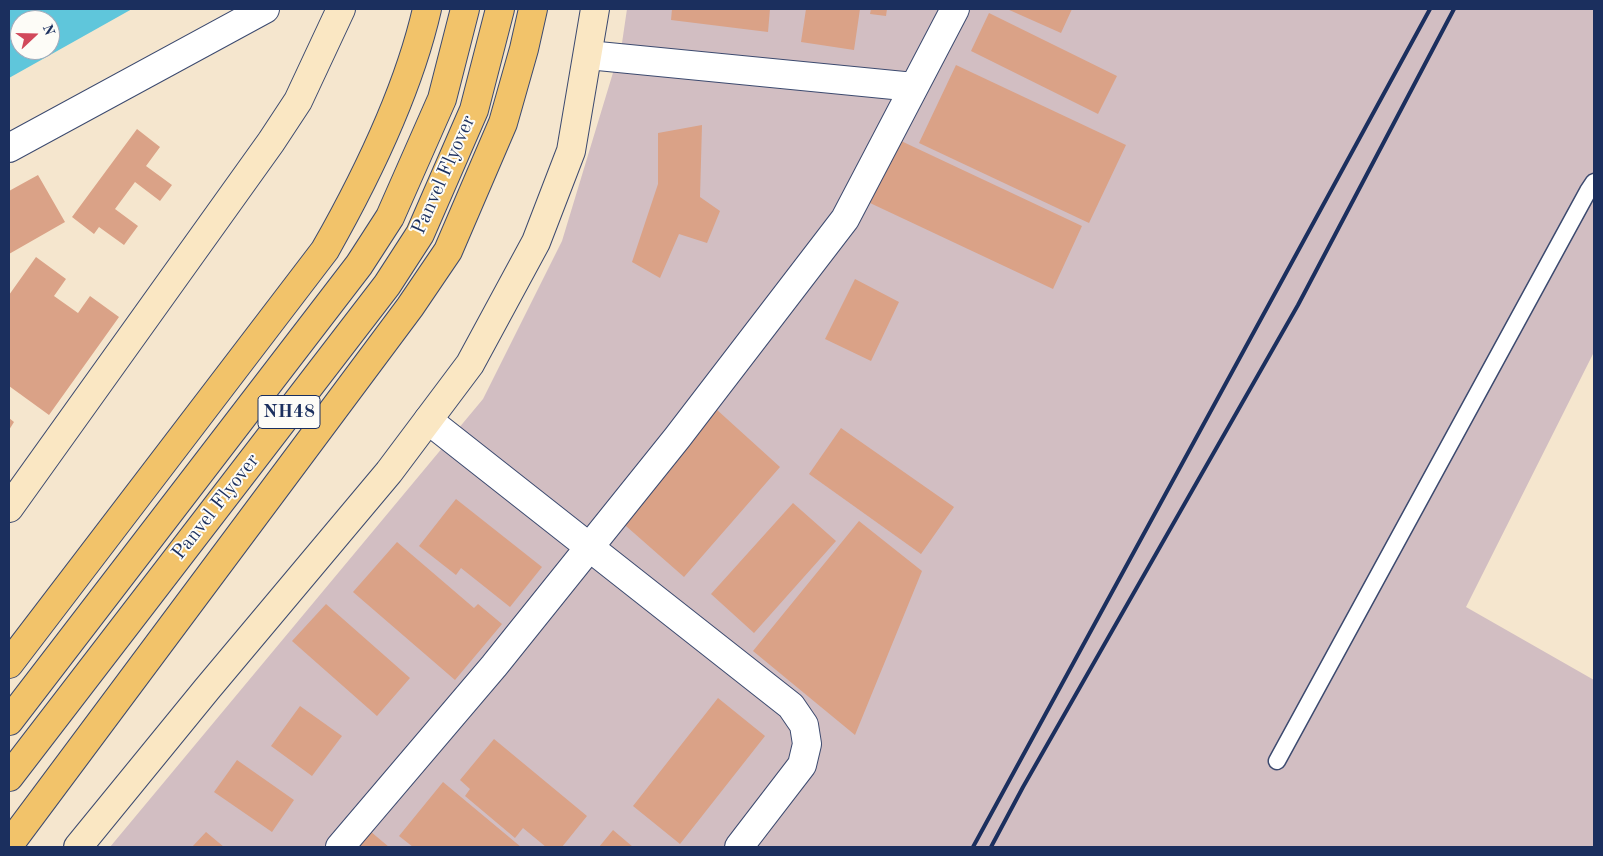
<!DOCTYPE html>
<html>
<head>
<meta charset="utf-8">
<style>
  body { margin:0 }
  #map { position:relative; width:1603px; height:856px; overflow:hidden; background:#f5e6ce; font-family:"Old Standard TT",serif }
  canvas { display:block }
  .frame { position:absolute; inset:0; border:10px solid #1b2f5e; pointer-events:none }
  .north { position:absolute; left:10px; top:10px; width:50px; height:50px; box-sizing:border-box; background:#fdfcf7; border:1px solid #a3aaba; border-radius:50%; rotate:69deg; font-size:14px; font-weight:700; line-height:20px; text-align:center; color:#1b2f5e }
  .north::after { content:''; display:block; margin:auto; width:18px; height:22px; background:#d1495b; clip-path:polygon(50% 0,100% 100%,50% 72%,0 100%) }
</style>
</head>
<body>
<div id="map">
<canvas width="1603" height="856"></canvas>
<div class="frame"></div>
<div class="north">N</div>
</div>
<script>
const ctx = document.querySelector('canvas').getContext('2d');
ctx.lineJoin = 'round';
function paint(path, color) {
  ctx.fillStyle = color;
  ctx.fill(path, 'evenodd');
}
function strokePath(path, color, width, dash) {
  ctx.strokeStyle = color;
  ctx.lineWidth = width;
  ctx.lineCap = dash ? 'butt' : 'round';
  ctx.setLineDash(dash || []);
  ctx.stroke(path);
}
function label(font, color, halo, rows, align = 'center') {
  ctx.font = font + ' "Old Standard TT",serif';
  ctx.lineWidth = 4;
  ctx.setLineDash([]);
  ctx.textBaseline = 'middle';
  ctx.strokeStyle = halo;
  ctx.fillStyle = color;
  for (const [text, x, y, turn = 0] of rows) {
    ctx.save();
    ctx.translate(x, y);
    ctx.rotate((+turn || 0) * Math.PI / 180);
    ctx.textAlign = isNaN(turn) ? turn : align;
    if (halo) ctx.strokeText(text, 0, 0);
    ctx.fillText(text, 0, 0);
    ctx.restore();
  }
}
const industrial = new Path2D(`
  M 627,9 L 1594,9 L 1594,352 L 1466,607 L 1594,680 L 1594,847 L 110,847 L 483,399 L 562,241 L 622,43 Z`);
const water = new Path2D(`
  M 9,9 L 132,9 L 9,78 ZM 20,20 L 50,20 L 50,50 L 20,50 Z`);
const building = new Path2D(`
  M 672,9 L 770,9 L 768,32 L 671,20 Z
  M 806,9 L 860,9 L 854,50 L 801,42 Z
  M 871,9 L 887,9 L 886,16 L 870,14 Z
  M 1007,9 L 1072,9 L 1061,33 Z
  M 989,13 L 1117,76 L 1098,114 L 971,51 Z
  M 956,65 L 1126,145 L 1089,223 L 919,143 Z
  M 702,125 L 700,197 L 720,211 L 707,243 L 679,234 L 660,278 L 632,262 L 658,184 L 658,133 Z
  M 137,129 L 160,147 L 146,166 L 172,185 L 160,201 L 135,182 L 115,209 L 138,226 L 124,245 L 99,227 L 94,234 L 72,217 Z
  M 899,140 L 1082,226 L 1053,289 L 870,203 Z
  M 38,175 L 65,222 L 9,254 L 9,191 Z
  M 36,257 L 66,279 L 54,296 L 78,313 L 90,296 L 119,317 L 49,415 L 9,386 L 9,295 Z
  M 855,279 L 899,302 L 871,361 L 825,339 Z
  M 716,409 L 780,467 L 684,577 L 618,519 Z
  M 9,418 L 14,422 L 9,430 Z
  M 841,428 L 954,507 L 921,554 L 809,474 Z
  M 456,499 L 542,567 L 510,607 L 461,568 L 456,575 L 419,546 Z
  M 793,503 L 836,541 L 754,633 L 711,594 Z
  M 859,521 L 922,571 L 855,735 L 753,651 Z
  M 397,542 L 474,608 L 478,604 L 502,624 L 455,680 L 353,592 Z
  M 326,604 L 410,678 L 377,716 L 292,641 Z
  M 718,698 L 765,736 L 680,844 L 633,806 Z
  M 300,706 L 342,736 L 312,776 L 271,746 Z
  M 494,739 L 587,816 L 562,847 L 546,847 L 523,828 L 515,838 L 465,796 L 470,789 L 460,780 Z
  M 237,760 L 294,800 L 272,832 L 214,792 Z
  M 443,782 L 521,847 L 413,847 L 399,836 Z
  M 364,826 L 389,847 L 347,847 Z
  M 613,830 L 633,847 L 599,847 Z
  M 206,832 L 224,847 L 192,847 Z`);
const lane = new Path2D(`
  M 1277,761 L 1588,191 L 1594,182`);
const street = new Path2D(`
  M 588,55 L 914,87
  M 9,148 L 265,9
  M 428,420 L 791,706 L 804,725 L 807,744 L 802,765 L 739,847
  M 340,847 L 494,666 L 677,438 L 845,219 L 955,9`);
const secondary = new Path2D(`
  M 9,508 L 271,142 L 298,101 L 341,9
  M 78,847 L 207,689 L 389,472 L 470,364 L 536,242 L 571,151 L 595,9`);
const highway = new Path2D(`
  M 9,664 L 325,250 C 367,176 408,92 427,9
  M 9,721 L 359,265 L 390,217 L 442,99 L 465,9
  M 9,777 L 387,285 L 420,234 L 474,110 L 500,9
  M 9,845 L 410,307 L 448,251 L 503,123 L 524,49 L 533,9`);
const rail = new Path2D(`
  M 973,847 L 1430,9
  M 991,847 L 1023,787 L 1298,305 L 1454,9`);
const shields = [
  [289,412,62]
];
const shieldNames = [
  ["NH48",289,412]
];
const streetNames = [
  ["Panvel Flyover",444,175,-66],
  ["Panvel Flyover",216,507,-52]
];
paint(industrial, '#d2bec2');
paint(water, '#5fc6db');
paint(building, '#daa287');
strokePath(lane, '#3c4a6f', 19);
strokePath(street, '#3c4a6f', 30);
strokePath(secondary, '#3c4a6f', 30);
strokePath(highway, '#3c4a6f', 30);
strokePath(lane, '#fff', 16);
strokePath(street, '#fff', 28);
strokePath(secondary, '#fae7c3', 28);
strokePath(highway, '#f2c36a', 28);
strokePath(rail, '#1b2f5e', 4);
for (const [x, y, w] of shields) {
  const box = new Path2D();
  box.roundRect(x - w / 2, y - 16.5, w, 33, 4);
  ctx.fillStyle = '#fdfcf7';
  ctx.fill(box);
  strokePath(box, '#1b2f5e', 1);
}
label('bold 19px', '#1b2f5e', null, shieldNames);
label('20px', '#1b2f5e', '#fdfcf7', streetNames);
</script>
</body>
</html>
